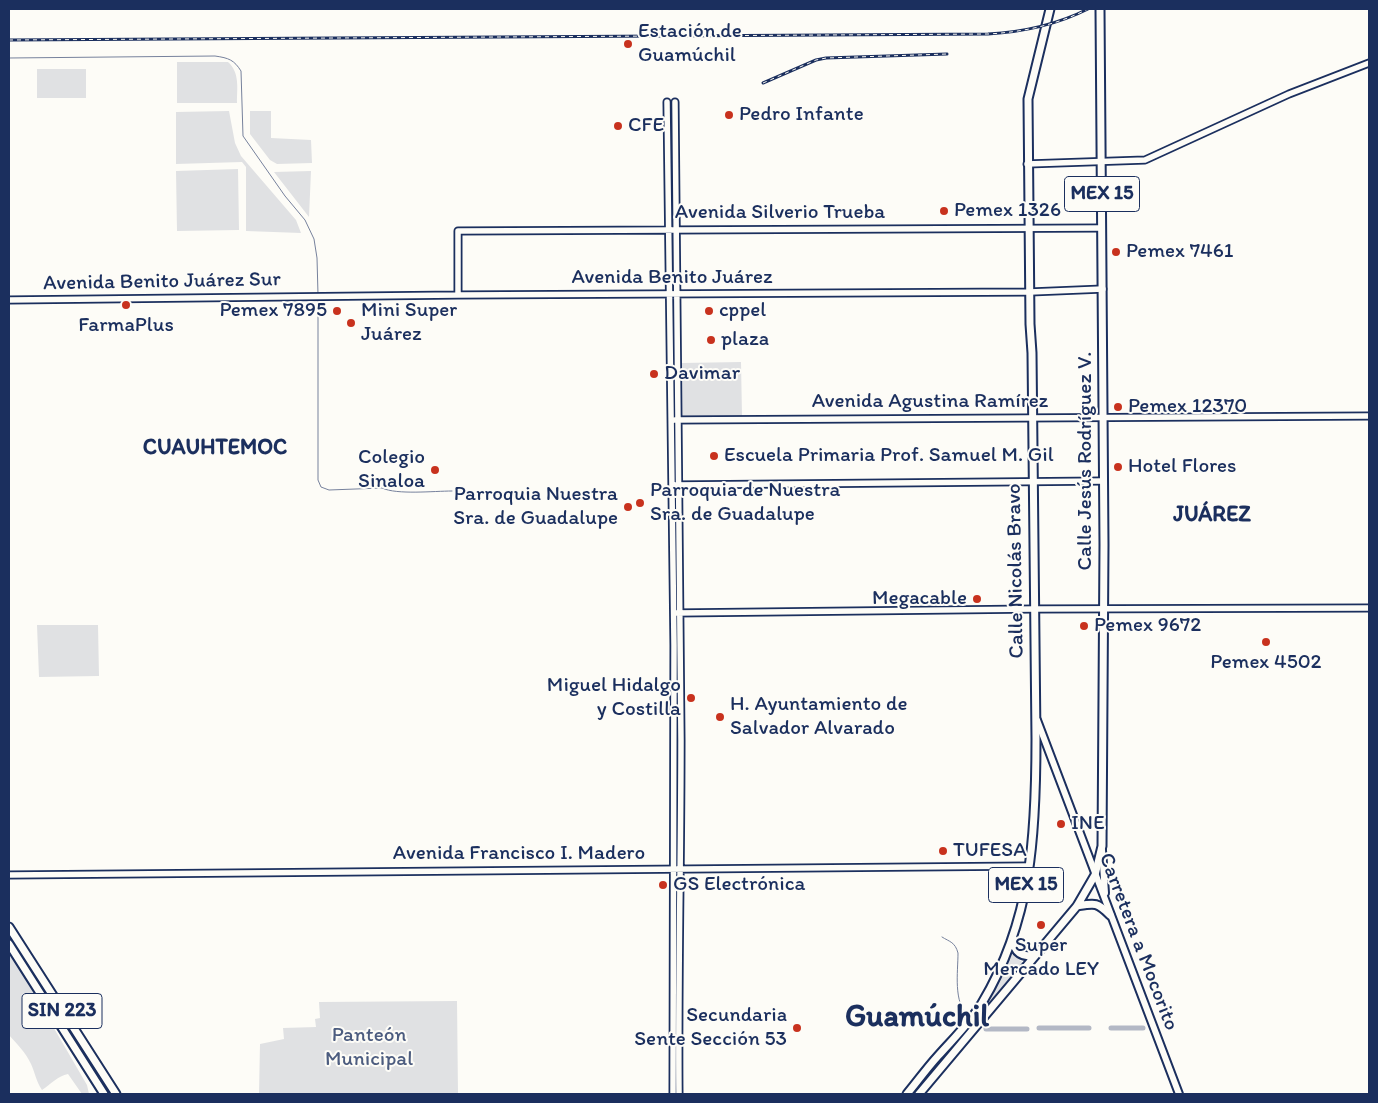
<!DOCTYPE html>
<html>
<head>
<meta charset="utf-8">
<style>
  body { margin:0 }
  #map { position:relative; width:1378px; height:1103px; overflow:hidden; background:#fdfcf7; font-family:Itim,sans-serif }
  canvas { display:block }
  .frame { position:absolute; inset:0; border:10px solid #1b2f5e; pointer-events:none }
</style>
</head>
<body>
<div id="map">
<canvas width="1378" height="1103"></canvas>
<div class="frame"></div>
</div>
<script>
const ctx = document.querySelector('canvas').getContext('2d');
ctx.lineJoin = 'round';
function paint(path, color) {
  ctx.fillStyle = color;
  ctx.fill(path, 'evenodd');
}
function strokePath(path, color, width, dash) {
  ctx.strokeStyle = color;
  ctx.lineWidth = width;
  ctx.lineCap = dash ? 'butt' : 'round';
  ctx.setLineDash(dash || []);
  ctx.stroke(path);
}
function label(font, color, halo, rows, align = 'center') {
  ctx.font = font + ' Itim,sans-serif';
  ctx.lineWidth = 4;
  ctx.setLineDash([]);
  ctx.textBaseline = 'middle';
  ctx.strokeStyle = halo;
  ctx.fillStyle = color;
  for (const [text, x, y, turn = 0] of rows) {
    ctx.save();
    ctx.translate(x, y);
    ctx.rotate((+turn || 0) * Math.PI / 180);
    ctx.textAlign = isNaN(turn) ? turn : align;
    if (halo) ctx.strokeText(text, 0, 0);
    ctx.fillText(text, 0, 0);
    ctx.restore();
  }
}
const green = new Path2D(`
  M 177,62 L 228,62 C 240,73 237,88 237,103 L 177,103 Z
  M 37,69 L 86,69 L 86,98 L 37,98 Z
  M 229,111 L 235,143 L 241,156 L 296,220 L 301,233 L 246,231 L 246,167 L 242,162 L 176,164 L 176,112 Z
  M 250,111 L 271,111 L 271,138 L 311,140 L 312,163 L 277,164 L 270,160 L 250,134 Z
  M 238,169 L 239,230 L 177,231 L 176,171 Z
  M 311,171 L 309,217 L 274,172 Z
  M 741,362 L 742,416 L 682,417 L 682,363 Z
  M 37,625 L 98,625 L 99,676 L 39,677 Z
  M 9,951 L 87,1085 L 89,1094 L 82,1094 L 68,1074 C 58,1076 51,1084 42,1090 C 36,1081 35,1073 31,1064 C 26,1053 17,1044 9,1035 Z
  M 1013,951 L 1019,960 L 1026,964 L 983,1013 L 999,983 Z
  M 457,1001 L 458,1094 L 259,1094 L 260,1044 L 284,1039 L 283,1028 L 316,1027 L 315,1019 L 320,1018 L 319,1002 Z`);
const stream = new Path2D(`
  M 9,58 L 215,56 C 229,58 234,60 241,71 L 243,136 L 285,196 L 305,220 L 314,239 L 317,258 L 318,294
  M 318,298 L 318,480 L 321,487 L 329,490 L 382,488 C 397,495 434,491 452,491
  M 942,937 C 950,942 955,942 958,953 C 958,973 953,1001 968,1017
  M 984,1028 L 986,1029`);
const canal = new Path2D(`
  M 1039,1028 L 1089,1028
  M 1111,1028 L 1143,1028
  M 986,1029 L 1027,1029`);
const tertiary = new Path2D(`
  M 667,102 L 674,645 L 673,1094
  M 675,102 C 677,315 680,528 681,740 C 681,858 678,976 679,1094
  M 1027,164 L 1145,160 L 1289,94 L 1369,63
  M 458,295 L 458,231 L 1102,228
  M 9,300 L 458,295 L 1030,292 L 1103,289
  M 675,420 L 1369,416
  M 675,485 L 1103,481
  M 676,613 L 1034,609 L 1369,608
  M 9,875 L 1029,866`);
const secondary = new Path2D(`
  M 1037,720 L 1179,1094
  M 1102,850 L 1105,893`);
const primary = new Path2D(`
  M 1077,906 C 1095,903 1097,902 1110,915
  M 9,927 L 116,1094
  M 1013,939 C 1014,952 1022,959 1036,954
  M 9,944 L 104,1094
  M 907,1094 C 917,1082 927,1068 938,1056 C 953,1039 970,1023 982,1003 C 1032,920 1036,834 1036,739 L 1032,353 L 1030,324 L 1028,99 L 1050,9
  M 919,1094 L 1077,906 L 1095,875 L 1102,846 L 1104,545 L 1100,9`);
const rail = new Path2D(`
  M 9,40 L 988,34 C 1024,32 1056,25 1088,9
  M 763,83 L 816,60 L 826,58 L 947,54`);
const markers = [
  [628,44,5,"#c8321e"],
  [729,115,5,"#c8321e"],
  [618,126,5,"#c8321e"],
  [944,211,5,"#c8321e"],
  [1116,252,5,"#c8321e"],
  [126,305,5,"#c8321e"],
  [337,311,5,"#c8321e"],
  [709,311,5,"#c8321e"],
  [351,323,5,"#c8321e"],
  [711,340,5,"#c8321e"],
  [654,374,5,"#c8321e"],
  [1118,407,5,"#c8321e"],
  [714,456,5,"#c8321e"],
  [1118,467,5,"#c8321e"],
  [435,470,5,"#c8321e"],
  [640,503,5,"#c8321e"],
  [628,507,5,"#c8321e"],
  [977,599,5,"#c8321e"],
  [1084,626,5,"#c8321e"],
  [1266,642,5,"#c8321e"],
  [691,698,5,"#c8321e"],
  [720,717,5,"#c8321e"],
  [1061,824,5,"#c8321e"],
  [943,851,5,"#c8321e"],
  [663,885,5,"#c8321e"],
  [1041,925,5,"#c8321e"],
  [797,1028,5,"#c8321e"]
];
const shields = [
  [1102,194,75],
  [1026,885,75],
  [62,1011,80]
];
const shieldNames = [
  ["MEX 15",1102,194],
  ["MEX 15",1026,885],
  ["SIN 223",62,1011]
];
const poiNames = [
  ["Estación de",638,32],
  ["Guamúchil",638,56],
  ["Pedro Infante",739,115],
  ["CFE",628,126],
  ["Pemex 1326",954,211],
  ["Pemex 7461",1126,252],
  ["Pemex 7895",327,311,"right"],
  ["Mini Super",361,311],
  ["Juárez",361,335],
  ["cppel",719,311],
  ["FarmaPlus",126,326,"center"],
  ["plaza",721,340],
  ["Davimar",664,374],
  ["Pemex 12370",1128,407],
  ["Escuela Primaria Prof. Samuel M. Gil",724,456],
  ["Colegio",425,458,"right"],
  ["Sinaloa",425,482,"right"],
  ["Hotel Flores",1128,467],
  ["Parroquia de Nuestra",650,491],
  ["Sra. de Guadalupe",650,515],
  ["Parroquia Nuestra",618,495,"right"],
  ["Sra. de Guadalupe",618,519,"right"],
  ["Megacable",967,599,"right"],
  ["Pemex 9672",1094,626],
  ["Pemex 4502",1266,663,"center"],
  ["Miguel Hidalgo",681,686,"right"],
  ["y Costilla",681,710,"right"],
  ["H. Ayuntamiento de",730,705],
  ["Salvador Alvarado",730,729],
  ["INE",1071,824],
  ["TUFESA",953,851],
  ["GS Electrónica",673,885],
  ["Super",1041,946,"center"],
  ["Mercado LEY",1041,970,"center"],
  ["Secundaria",787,1016,"right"],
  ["Sente Sección 53",787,1040,"right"]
];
const streetNames = [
  ["Avenida Silverio Trueba",780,213],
  ["Avenida Benito Juárez",672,278],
  ["Avenida Benito Juárez Sur",162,282,-1],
  ["Avenida Agustina Ramírez",930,402],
  ["Calle Jesús Rodríguez V.",1086,461,-90],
  ["Calle Nicolás Bravo",1016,571,-91],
  ["Avenida Francisco I. Madero",519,854],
  ["Carretera a Mocorito",1138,942,69]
];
const parkNames = [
  ["Panteón",369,1036],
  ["Municipal",369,1060]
];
const neighbourhoodNames = [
  ["CUAUHTEMOC",215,448],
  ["JUÁREZ",1212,515]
];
const townNames = [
  ["Guamúchil",917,1018]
];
paint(green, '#e0e1e3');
strokePath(stream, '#76819c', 1);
strokePath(canal, '#b3b8c5', 5);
strokePath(tertiary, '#1b2f5e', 9);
strokePath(secondary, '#1b2f5e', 10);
strokePath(primary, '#1b2f5e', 11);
strokePath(tertiary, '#fdfcf7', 5.5);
strokePath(secondary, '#fdfcf7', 6);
strokePath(primary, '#fdfcf7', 7);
strokePath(rail, '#1b2f5e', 3);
strokePath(rail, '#fdfcf7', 1, [4]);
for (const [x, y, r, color] of markers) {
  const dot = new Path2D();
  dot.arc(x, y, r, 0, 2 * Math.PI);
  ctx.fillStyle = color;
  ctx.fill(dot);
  strokePath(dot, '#fdfcf7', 2);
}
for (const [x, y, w] of shields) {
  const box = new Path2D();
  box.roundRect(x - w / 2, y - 17.5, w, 35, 4);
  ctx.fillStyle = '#fdfcf7';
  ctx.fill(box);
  strokePath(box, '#1b2f5e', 1);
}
label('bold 20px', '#1b2f5e', null, shieldNames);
label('21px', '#1b2f5e', '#fdfcf7', poiNames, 'left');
label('21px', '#1b2f5e', '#fdfcf7', streetNames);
label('21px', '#4c5c7f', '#fdfcf7', parkNames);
label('bold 22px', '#1b2f5e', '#fdfcf7', neighbourhoodNames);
label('bold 31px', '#1b2f5e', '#fdfcf7', townNames);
</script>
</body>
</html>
